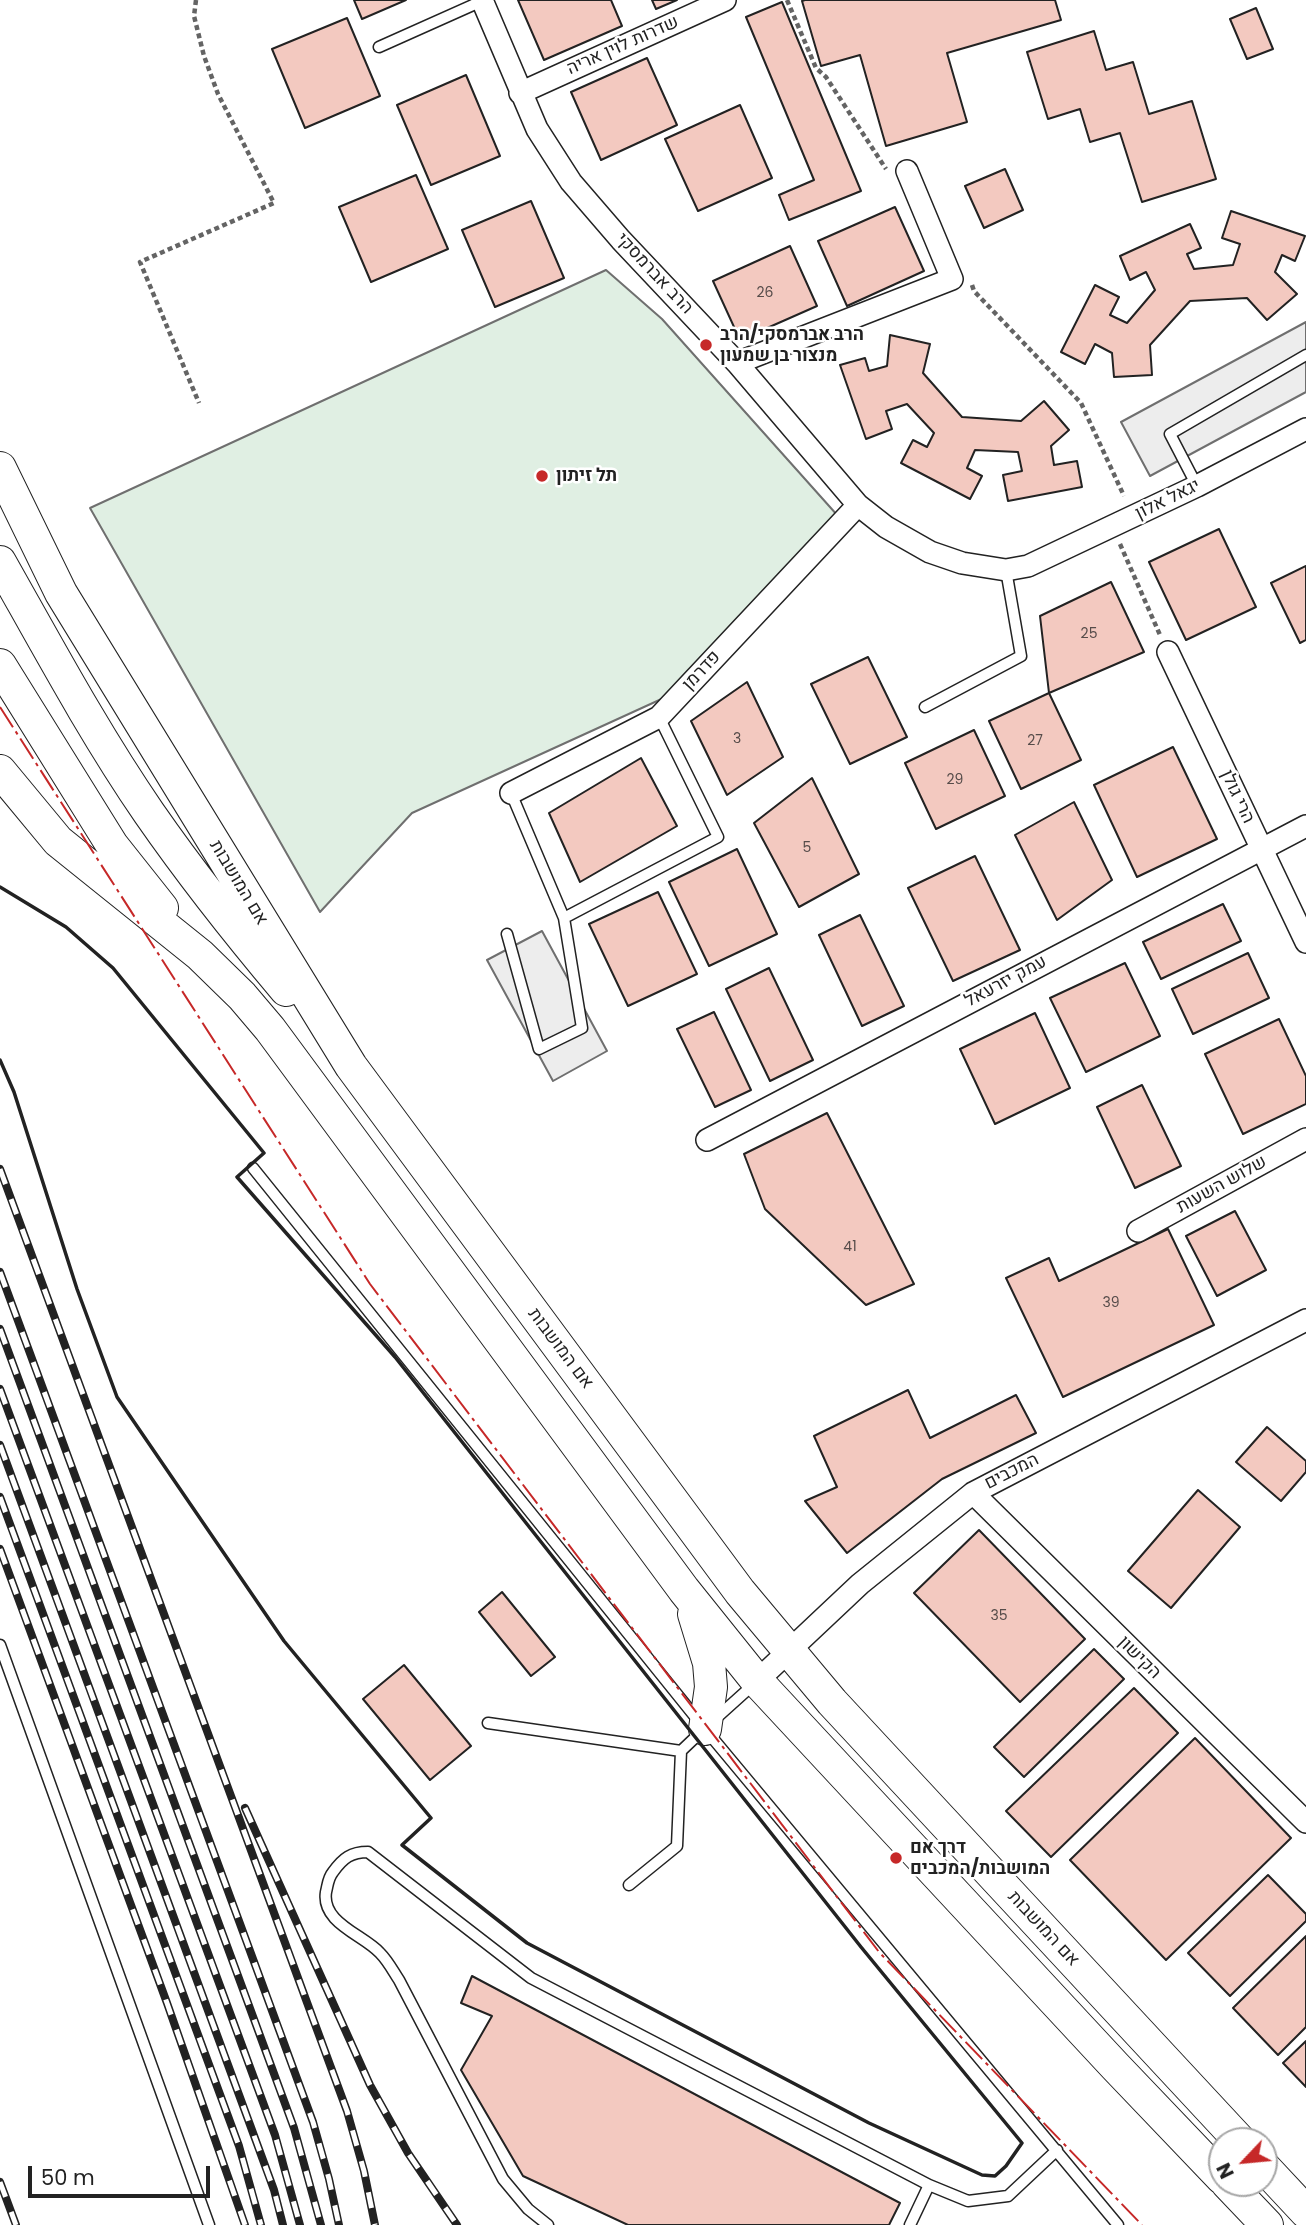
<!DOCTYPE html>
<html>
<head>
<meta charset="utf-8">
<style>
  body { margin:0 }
  #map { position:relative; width:1306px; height:2225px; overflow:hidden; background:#fff; font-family:Poppins,sans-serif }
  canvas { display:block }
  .north { position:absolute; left:1208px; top:2127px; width:70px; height:70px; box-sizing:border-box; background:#fff; border:2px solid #a7a7a7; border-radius:50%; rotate:244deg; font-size:19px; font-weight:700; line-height:28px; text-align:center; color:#222 }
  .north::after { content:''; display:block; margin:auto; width:24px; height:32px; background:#c62828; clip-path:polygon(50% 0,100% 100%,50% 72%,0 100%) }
  .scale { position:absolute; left:28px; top:2166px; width:182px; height:32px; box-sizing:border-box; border:4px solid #222; border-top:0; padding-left:9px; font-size:21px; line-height:24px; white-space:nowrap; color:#222; -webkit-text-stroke:5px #fff; paint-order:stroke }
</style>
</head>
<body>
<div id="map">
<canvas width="1306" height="2225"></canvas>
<div class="north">N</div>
<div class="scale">50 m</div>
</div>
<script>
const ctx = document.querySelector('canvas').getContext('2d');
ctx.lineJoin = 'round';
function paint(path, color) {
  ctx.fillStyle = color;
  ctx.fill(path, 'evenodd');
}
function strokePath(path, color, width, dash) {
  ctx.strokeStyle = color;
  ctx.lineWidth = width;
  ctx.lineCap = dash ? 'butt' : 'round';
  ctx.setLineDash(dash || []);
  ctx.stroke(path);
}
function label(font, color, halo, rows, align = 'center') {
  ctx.font = font + ' Poppins,Heebo,sans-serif';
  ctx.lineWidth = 5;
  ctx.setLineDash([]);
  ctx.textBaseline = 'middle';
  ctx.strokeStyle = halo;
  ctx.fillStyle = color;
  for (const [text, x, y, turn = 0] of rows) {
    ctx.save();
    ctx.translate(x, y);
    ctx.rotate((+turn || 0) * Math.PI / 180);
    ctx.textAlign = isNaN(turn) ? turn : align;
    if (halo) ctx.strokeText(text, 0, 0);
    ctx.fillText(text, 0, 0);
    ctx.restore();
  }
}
const green = new Path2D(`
  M 606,270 L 662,319 L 838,516 L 679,691 L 412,813 L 320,912 L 90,508 Z`);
const parking = new Path2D(`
  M 1306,322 L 1306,392 L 1150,476 L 1121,422 Z
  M 542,931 L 607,1051 L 553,1081 L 487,960 Z`);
const building = new Path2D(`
  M 354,0 L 406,0 L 362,19 Z
  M 518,0 L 611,0 L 622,26 L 544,60 Z
  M 652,0 L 677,0 L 656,9 Z
  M 805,0 L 1055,0 L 1061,20 L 947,53 L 967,122 L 886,146 L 860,55 L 821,66 L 802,1 Z
  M 782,2 L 861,191 L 789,220 L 779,195 L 814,180 L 746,17 Z
  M 1256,8 L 1273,49 L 1247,59 L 1230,19 Z
  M 347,18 L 380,96 L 305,128 L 272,49 Z
  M 1094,31 L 1106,70 L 1133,62 L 1149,114 L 1192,101 L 1216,179 L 1142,202 L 1120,133 L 1090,142 L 1080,109 L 1048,119 L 1027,52 Z
  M 647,58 L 677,125 L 601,160 L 571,92 Z
  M 466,75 L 500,156 L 431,185 L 397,105 Z
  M 740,105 L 772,178 L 698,211 L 665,139 Z
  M 1005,169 L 1023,210 L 984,228 L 965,186 Z
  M 416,175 L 448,249 L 371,282 L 339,207 Z
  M 531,201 L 564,278 L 495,307 L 462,230 Z
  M 895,207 L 924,271 L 847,306 L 818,241 Z
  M 1231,211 L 1305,236 L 1295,261 L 1282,255 L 1275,272 L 1297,294 L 1267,320 L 1247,298 L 1190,301 L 1150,345 L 1152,375 L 1114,377 L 1112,353 L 1095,344 L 1085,364 L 1061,352 L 1095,285 L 1119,297 L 1110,315 L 1127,323 L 1155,290 L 1146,272 L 1130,280 L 1120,256 L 1190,224 L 1201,248 L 1187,254 L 1194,269 L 1233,265 L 1240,244 L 1222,238 Z
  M 790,246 L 817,306 L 740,340 L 713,281 Z
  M 890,335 L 930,344 L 923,373 L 962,417 L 1021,421 L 1044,401 L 1069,430 L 1051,446 L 1054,465 L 1077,461 L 1082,487 L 1008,501 L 1003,475 L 1022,471 L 1018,452 L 975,450 L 967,468 L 982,476 L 970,499 L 901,463 L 913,440 L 927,447 L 934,433 L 907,404 L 886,411 L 892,429 L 866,439 L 840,365 L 865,358 L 869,371 L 887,366 Z
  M 1219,529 L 1256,607 L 1186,640 L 1149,562 Z
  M 1306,566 L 1306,640 L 1300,643 L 1271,583 Z
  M 1111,582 L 1144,652 L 1049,693 L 1040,616 Z
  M 868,657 L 907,737 L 850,764 L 811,684 Z
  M 747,682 L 783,757 L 727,795 L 691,721 Z
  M 1049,693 L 1081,760 L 1021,789 L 989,721 Z
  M 974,730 L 1005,796 L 936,829 L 905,763 Z
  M 1173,747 L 1217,839 L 1137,877 L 1094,785 Z
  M 641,758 L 677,826 L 580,882 L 549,813 Z
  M 812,778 L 859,874 L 799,907 L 754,823 Z
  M 1074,802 L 1112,880 L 1057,920 L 1015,835 Z
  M 737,849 L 777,934 L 709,966 L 669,882 Z
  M 975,856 L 1020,950 L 953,981 L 908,888 Z
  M 658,892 L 697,974 L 628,1006 L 589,924 Z
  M 1223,904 L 1241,941 L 1161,979 L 1143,942 Z
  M 860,915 L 904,1006 L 862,1026 L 819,935 Z
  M 1248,953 L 1269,998 L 1193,1034 L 1172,989 Z
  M 1125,963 L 1160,1036 L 1086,1072 L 1050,998 Z
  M 769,968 L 813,1060 L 770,1081 L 726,989 Z
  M 714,1012 L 751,1090 L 715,1107 L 677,1029 Z
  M 1035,1013 L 1070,1088 L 995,1124 L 960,1049 Z
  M 1279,1019 L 1306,1076 L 1306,1104 L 1243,1134 L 1205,1054 Z
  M 1142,1085 L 1181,1166 L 1135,1188 L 1097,1107 Z
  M 827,1113 L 914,1284 L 866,1305 L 765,1209 L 744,1154 Z
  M 1235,1211 L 1266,1270 L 1217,1296 L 1186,1236 Z
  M 1168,1229 L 1214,1325 L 1063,1397 L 1006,1278 L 1049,1258 L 1059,1281 Z
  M 908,1390 L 930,1438 L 1016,1395 L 1036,1433 L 942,1479 L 847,1553 L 805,1501 L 837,1487 L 814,1436 Z
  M 1267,1427 L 1306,1461 L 1306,1472 L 1281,1501 L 1236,1462 Z
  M 1198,1490 L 1240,1527 L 1171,1608 L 1128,1571 Z
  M 979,1530 L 1085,1639 L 1020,1702 L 914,1593 Z
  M 502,1592 L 555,1657 L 531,1676 L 479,1612 Z
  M 1094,1649 L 1124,1679 L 1024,1777 L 994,1747 Z
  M 404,1665 L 471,1746 L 430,1780 L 363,1699 Z
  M 1134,1688 L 1178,1733 L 1051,1857 L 1006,1811 Z
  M 1195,1738 L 1291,1838 L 1166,1960 L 1070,1860 Z
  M 1268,1875 L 1306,1914 L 1306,1921 L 1230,1996 L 1188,1953 Z
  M 1306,1936 L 1306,2027 L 1278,2055 L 1233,2008 Z
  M 472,1976 L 900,2203 L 889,2225 L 628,2225 L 523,2176 L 461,2070 L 492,2016 L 461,2003 Z
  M 1306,2041 L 1306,2087 L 1283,2063 Z`);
const path = new Path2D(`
  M 196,0 L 194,16 L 204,56 L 218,94 L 274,203 L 140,262 L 199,403
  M 787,0 L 816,68 L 826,77 L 886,169
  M 972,285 L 974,291 L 1081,403 L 1124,496
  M 1120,544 L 1160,635`);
const lane = new Path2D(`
  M 379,47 L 482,1
  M 1197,486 L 1170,434 L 1306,355
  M 925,707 L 1021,656 L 1006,570
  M 564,918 L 718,837 L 659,717
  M 507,934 L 539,1049 L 582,1028 L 564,918 L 511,793
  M 253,1168 L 705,1729 L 1118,2225
  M 0,1645 L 209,2225
  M 714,1720 L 754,1684
  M 488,1723 L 681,1751
  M 629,1885 L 677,1846 L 681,1751 L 702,1731
  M 548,2225 L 528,2209 L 503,2179 L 399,1980 C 393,1971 388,1961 380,1953 C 364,1935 321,1923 326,1892 C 328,1884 328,1878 333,1872 C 343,1858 351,1852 368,1852 L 531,1978 L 929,2185
  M 910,2225 L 929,2185 L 968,2201 L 1008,2196 L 1057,2150`);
const street = new Path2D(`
  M 482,0 L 537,129 L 571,182 L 621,240 L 737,363 L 858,505 L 886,527 L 930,552 L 962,563 L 1006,570 L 1028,566 L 1197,486 L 1306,429
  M 520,93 L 725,0
  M 737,363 L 952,279 L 907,171
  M 1168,652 L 1306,942
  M 511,793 L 659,717 L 858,505
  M 707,1140 L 1306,826
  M 1138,1231 L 1306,1139
  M 973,1493 L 1306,1822
  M 757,1681 L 860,1584 L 973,1493 L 1306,1320`);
const secondary = new Path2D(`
  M 0,468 L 61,593 L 351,1066 L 740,1592 L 832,1702 L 1240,2141
  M 0,562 C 48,647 94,733 149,813 C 192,875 238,933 286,990
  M 0,665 L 112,845 L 162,908
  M 0,771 L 58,841 L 200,955 L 242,996 L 270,1029 L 684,1590 L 757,1681 L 1115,2066 L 1222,2178
  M 694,1614 L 709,1663 L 711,1687 L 705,1729
  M 1264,2167 L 1306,2212
  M 1227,2183 L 1267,2225`);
const rail = new Path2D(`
  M 0,1169 L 347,2111 L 364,2171 L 375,2225
  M 0,1272 L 313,2122 L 329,2179 L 339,2225
  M 0,1329 L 294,2128 L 321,2225
  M 0,1389 L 275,2135 L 300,2225
  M 0,1445 L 256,2141 L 274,2190 L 283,2225
  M 0,1497 L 239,2146 L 261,2225
  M 0,1549 L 167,2003 L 245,2225
  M 245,1808 L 370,2085 L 408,2153 L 457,2225
  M 0,2182 L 16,2225`);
const wall = new Path2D(`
  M 0,887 L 66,927 L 113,968 L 264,1153 L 237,1177 L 395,1357 L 861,1947 L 1022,2143 L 1006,2166 L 995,2176 L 982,2175 L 869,2123 L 527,1943 L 402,1845 L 431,1818 L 284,1641 L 117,1397 L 77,1289 L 14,1092 L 0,1060`);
const power = new Path2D(`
  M 0,707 L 370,1284 L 879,1952 L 1142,2225`);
const markers = [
  [706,345,7,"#c62828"],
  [542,476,7,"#c62828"],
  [896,1858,7,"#c62828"]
];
const numberNames = [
  ["26",765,293],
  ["25",1089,634],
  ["3",737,739],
  ["27",1035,741],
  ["29",955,780],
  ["5",807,848],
  ["41",850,1247],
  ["39",1111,1303],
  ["35",999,1616]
];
const streetNames = [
  ["שדרות לוין אריה",623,46,-24],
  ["הרב אברמסקי",654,274,47],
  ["יגאל אלון",1168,500,-26],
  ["פדרמן",702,671,-47],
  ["הרי גולן",1237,797,65],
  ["אם המושבות",238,883,59],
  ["עמק יזרעאל",1006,982,-28],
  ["שלוש השעות",1222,1185,-29],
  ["אם המושבות",560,1349,53],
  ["המכבים",1012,1472,-27],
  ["הקישון",1139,1658,45],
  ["אם המושבות",1043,1929,47]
];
const poiNames = [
  ["הרב אברמסקי/הרב",720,335],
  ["מנצור בן שמעון",720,356],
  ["תל זיתון",556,476],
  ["דרך אם",910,1848],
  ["המושבות/המכבים",910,1869]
];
paint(green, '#e0efe3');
strokePath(green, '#6f6f6f', 2);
paint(parking, '#ededed');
strokePath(parking, '#6f6f6f', 2);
paint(building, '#f3c9c0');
strokePath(building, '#222', 2);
strokePath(lane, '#222', 13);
strokePath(street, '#222', 24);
strokePath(secondary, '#222', 34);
strokePath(path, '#646464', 4.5, [5, 3.5]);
strokePath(lane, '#fff', 10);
strokePath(street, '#fff', 21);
strokePath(secondary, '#fff', 32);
strokePath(rail, '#222', 8);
strokePath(rail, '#fff', 5, [16]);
strokePath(wall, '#222', 3.5);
strokePath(power, '#c62828', 2, [24, 5, 3.5, 5]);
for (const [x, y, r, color] of markers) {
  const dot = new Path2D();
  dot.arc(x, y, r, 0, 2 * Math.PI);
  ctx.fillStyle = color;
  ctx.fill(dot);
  strokePath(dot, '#fff', 2.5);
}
label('14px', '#564c4a', null, numberNames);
label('18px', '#222', '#fff', streetNames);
label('bold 18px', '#222', '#fff', poiNames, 'left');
</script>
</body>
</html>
